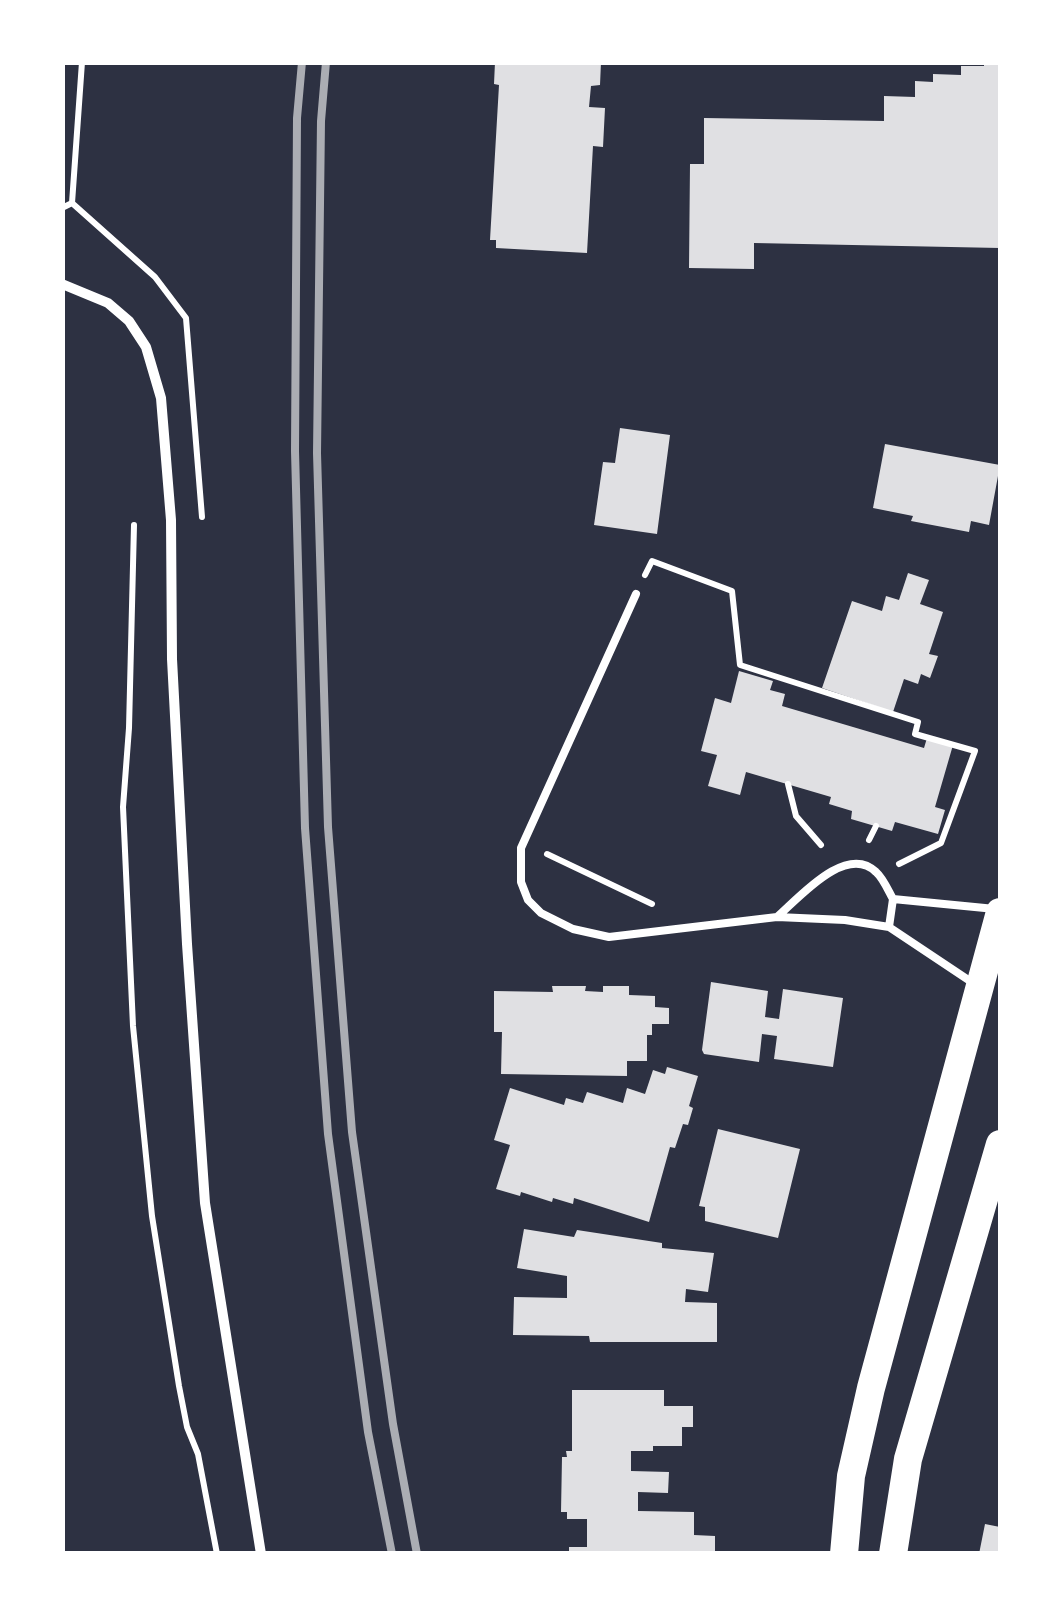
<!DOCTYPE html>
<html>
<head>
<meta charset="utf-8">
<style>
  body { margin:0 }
  #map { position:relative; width:1063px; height:1616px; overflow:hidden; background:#2d3142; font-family:Cabin,sans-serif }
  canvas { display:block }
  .frame { position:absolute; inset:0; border:65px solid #fff; pointer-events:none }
</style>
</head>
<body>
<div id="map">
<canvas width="1063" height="1616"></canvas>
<div class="frame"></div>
</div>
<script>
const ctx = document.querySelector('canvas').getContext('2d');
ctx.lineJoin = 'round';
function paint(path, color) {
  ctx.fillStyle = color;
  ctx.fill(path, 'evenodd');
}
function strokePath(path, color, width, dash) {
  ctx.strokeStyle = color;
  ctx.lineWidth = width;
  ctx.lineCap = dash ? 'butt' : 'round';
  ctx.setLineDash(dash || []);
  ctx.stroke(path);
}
const building = new Path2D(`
  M 495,62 L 601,62 L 600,85 L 591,86 L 589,107 L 605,108 L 603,147 L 593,146 L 587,253 L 496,248 L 496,240 L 490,240 L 499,85 L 494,84 Z
  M 984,62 L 1000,62 L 1000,248 L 754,243 L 754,269 L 689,268 L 690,164 L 704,164 L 704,118 L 884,121 L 884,96 L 915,97 L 915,81 L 933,82 L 933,74 L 961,75 L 961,66 L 984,66 Z
  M 620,428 L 670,435 L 657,534 L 594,525 L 603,462 L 615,463 Z
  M 885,444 L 1000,465 L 989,525 L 971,521 L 969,532 L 911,521 L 913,516 L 873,508 Z
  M 908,573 L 929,580 L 920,604 L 943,612 L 929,654 L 938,656 L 930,678 L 921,674 L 918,684 L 904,679 L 893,712 L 822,688 L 852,601 L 882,611 L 886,596 L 899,600 Z
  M 739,671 L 773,681 L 770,690 L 785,694 L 782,706 L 924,748 L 927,738 L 953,745 L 935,807 L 945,810 L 938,834 L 895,822 L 892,831 L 851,819 L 852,811 L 829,804 L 831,797 L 746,772 L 740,795 L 708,786 L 717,755 L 701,751 L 715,698 L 731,703 Z
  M 711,982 L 768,991 L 765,1017 L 779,1019 L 783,989 L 843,998 L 833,1067 L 774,1059 L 777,1036 L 762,1034 L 759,1062 L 704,1054 L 702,1050 Z
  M 552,986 L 586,986 L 585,991 L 603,992 L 603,986 L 629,986 L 629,995 L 655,996 L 655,1007 L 669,1008 L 669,1024 L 652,1024 L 652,1035 L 647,1035 L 647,1061 L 627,1061 L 627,1076 L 501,1074 L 502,1032 L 494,1032 L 494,991 L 553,992 Z
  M 667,1067 L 698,1076 L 689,1106 L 693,1108 L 688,1125 L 683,1124 L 675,1148 L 670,1147 L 649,1222 L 574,1198 L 573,1204 L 553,1198 L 552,1202 L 521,1192 L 520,1196 L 496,1189 L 510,1145 L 494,1140 L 510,1088 L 564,1105 L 566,1098 L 583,1103 L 587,1092 L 623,1103 L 627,1088 L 645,1094 L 653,1070 L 665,1074 Z
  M 718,1129 L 800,1149 L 778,1238 L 705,1221 L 705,1207 L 699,1206 Z
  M 524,1229 L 574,1237 L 577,1230 L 662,1243 L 662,1248 L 714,1253 L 708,1292 L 686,1289 L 685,1302 L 717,1303 L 717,1342 L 590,1342 L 589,1336 L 513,1335 L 514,1297 L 567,1298 L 567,1276 L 517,1268 Z
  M 572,1390 L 664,1390 L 664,1406 L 693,1406 L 693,1427 L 682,1427 L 682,1446 L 653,1446 L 653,1451 L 631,1451 L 631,1471 L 669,1472 L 668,1493 L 638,1492 L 638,1511 L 694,1512 L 694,1535 L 715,1536 L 715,1554 L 569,1554 L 569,1547 L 587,1547 L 587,1519 L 567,1519 L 567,1512 L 561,1512 L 562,1457 L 567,1457 L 566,1451 L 572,1451 Z
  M 985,1524 L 1000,1527 L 1000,1554 L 979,1554 Z`);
const path = new Path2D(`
  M 72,203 L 155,277 L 186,318 L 202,517
  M 72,203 L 82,62
  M 62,208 L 72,203
  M 134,525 L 129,728 L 123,807 L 133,1026 L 152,1216 L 179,1386 L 187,1427 L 198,1454 L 217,1554
  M 645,575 L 652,561 L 732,591 L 740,665 L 918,722 L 915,734 L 975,751 L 941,843 L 899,864
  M 788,784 L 796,816 L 821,845
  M 869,840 L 876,826
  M 547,854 L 652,904`);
const service = new Path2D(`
  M 636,594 L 521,848 L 521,882 L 528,900 L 541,913 L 573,929 L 609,937 L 777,917 L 845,920 L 889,927 L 973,983
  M 777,917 C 799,898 846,843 876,872 C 883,878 888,890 893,899 L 995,909
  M 889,927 L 893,899`);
const minor = new Path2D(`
  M 62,284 L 108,303 L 129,321 L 146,347 L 161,398 L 171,520 L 172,659 L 187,944 L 205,1203 L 261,1554`);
const trunk = new Path2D(`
  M 844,1554 L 851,1476 L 871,1388 L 1000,912
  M 893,1554 L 908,1459 L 1000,1144`);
const rail = new Path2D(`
  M 302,62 L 297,118 L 295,451 L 305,828 L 328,1134 L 368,1432 L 392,1554
  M 326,62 L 321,121 L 317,453 L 328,827 L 352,1132 L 393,1424 L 417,1554`);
paint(building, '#e0e0e3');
strokePath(path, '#fff', 6);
strokePath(service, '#fff', 8);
strokePath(minor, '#fff', 10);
strokePath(trunk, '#fff', 28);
strokePath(rail, '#abadb3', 8);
</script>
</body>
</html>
